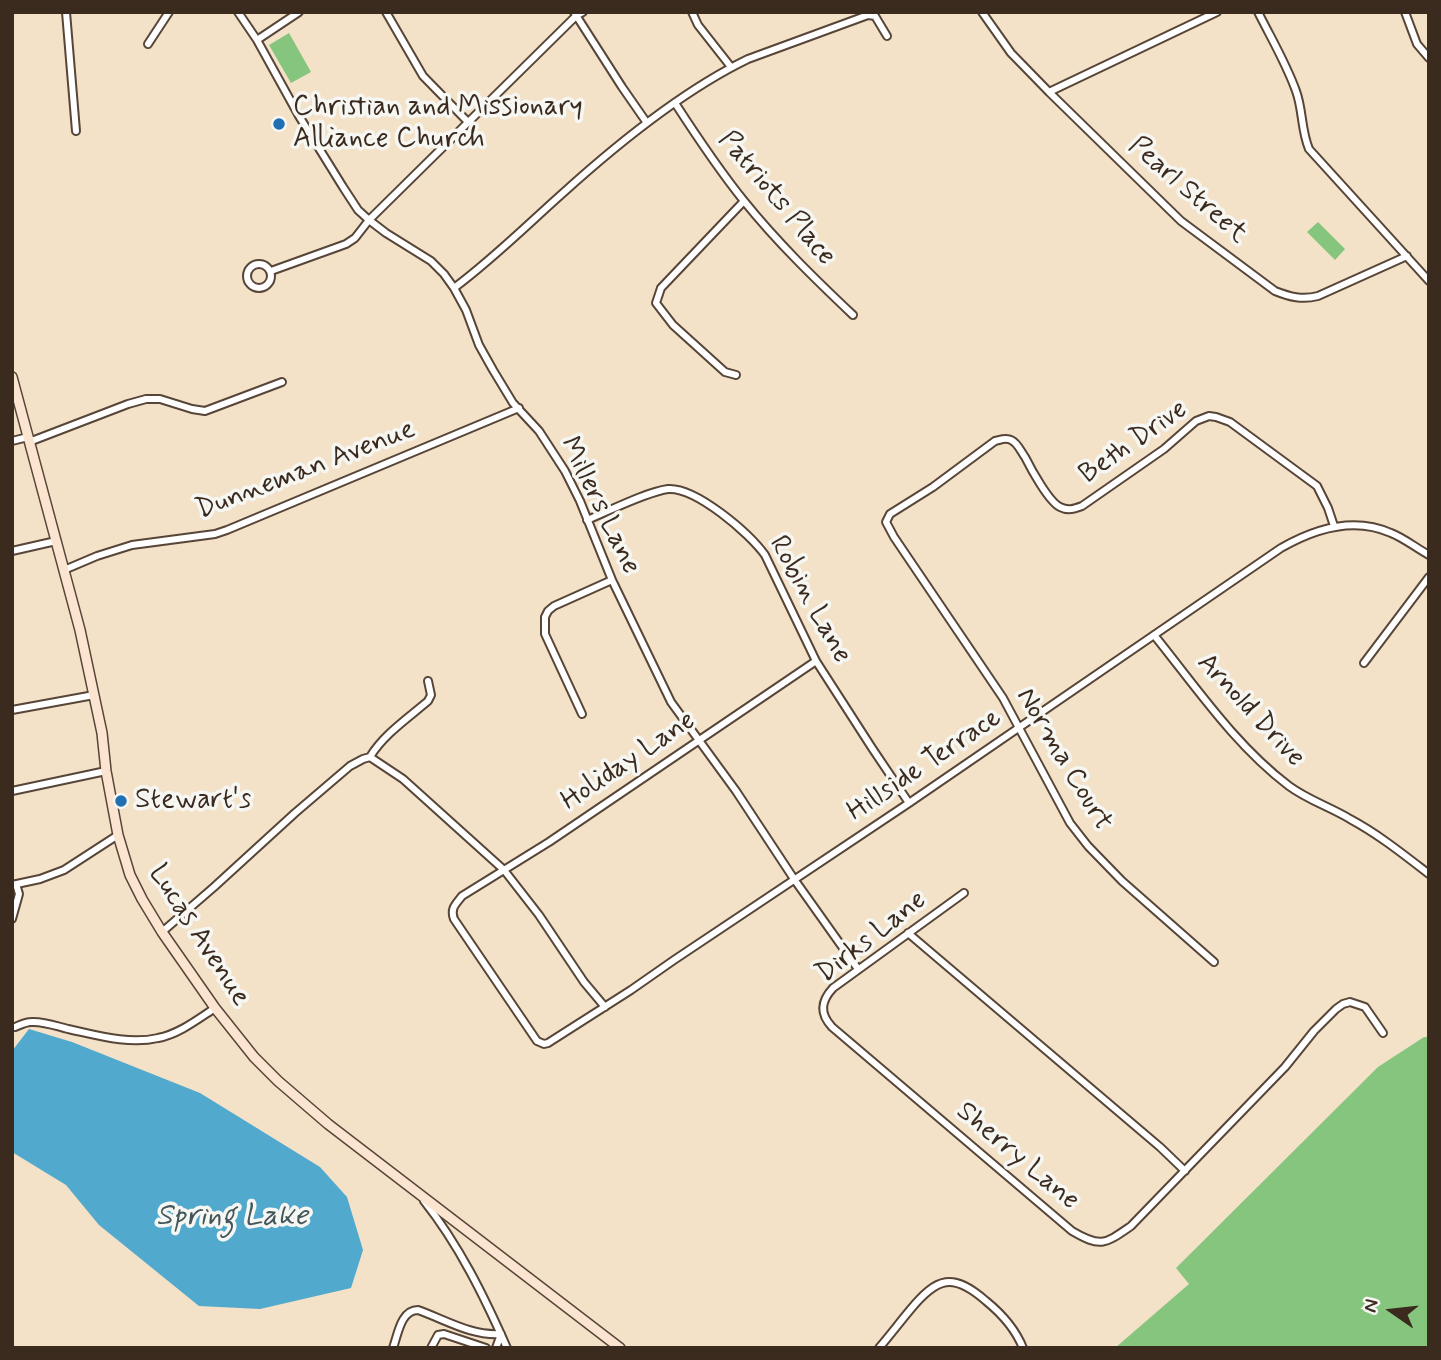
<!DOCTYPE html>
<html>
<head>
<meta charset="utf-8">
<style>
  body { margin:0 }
  #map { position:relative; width:1441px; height:1360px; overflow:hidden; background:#f3e1c8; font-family:Mynerve,sans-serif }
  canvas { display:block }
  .frame { position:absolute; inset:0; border:14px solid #3b2a1e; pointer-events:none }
  .north { position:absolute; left:1357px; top:1276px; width:70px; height:70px; -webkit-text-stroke:5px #f6f6f2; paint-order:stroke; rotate:284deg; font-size:19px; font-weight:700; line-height:28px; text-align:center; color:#3b2a1e }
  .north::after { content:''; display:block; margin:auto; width:24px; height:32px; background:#3b2a1e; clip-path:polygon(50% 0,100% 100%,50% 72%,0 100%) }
</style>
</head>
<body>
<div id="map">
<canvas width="1441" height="1360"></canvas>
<div class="frame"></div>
<div class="north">N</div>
</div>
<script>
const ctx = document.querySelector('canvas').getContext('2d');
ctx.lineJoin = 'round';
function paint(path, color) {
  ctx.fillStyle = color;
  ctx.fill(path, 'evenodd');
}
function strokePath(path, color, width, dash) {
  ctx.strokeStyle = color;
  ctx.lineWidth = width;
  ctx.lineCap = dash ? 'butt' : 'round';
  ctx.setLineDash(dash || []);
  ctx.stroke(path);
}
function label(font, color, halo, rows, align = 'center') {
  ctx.font = font + ' Mynerve,sans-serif';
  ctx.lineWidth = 7;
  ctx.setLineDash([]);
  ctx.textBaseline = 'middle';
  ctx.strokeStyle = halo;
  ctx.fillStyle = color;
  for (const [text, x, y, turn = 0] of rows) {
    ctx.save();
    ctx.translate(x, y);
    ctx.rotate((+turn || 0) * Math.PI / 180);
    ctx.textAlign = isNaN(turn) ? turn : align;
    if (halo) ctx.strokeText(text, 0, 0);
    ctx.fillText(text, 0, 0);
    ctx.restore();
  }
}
const green = new Path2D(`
  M 289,33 L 311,72 L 291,83 L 269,45 Z
  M 1318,222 L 1345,249 L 1335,260 L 1307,232 Z
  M 1424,1037 L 1429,1037 L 1429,1348 L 1115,1348 L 1189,1284 L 1176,1268 L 1378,1067 Z`);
const water = new Path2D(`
  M 29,1029 L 72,1042 L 200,1093 L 320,1167 L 347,1197 L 363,1250 L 351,1288 L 260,1309 L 199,1306 L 99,1225 L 66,1185 L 12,1152 L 12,1051 Z`);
const street = new Path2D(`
  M 66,12 L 76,131
  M 238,12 L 257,40 L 299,116 L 343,187 L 358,210 L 369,220 L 386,233 L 431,261 L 444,274 L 454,288 L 466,310 L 479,345 L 493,370 L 513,403 L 539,431 L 565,471 L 580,501 L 612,580 L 671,702 L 736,791 L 794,879 L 858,969
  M 386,12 L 423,76 L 468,122
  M 574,12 L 622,87 L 647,123
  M 692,12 L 698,25 L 731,67
  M 982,12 L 1011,53 L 1049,92 L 1181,221 L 1275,291 C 1290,297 1302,300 1318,296 L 1407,256
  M 1258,12 C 1271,38 1286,63 1296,91 C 1303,110 1301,130 1309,149 L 1429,281
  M 1405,12 L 1417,44 L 1429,58
  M 257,40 L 299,12
  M 148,44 L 169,12
  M 1049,92 L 1217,12
  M 675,103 C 697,137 719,170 744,201 C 777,242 815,279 853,315
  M247 276a12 12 0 1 1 24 0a12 12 0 1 1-24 0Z
  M 271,271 L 346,244 L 355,238 L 369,220 L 576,16 L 583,12
  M 454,288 C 493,259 527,225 563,193 C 616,145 684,90 748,59 L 868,15 L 875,16 L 887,36
  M 736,375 L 725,372 L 673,325 L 656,303 L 661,288 L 744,201
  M 12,441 L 28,437
  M 29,442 L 128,404 L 146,399 L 160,399 L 192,409 L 205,411 L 282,382
  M 587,520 C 609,511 646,492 668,489 C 696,487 749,533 765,555 L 816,661 L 872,748 L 909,803
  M 12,551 L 56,541
  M 64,570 L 97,556 L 132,545 L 215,534 L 227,530 L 519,408
  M 1154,635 C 1196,687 1235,745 1289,786 C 1308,800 1330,807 1350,819 C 1378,834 1403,854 1429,874
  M 816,661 L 549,842 L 462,896 C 456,904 450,908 454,919 L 537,1041 L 544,1044 L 548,1043 L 631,990 L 674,960 L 909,803 L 1281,548 C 1314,529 1353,516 1391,533 C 1404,538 1416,548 1429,555
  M 1364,663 L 1429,577
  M 12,710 L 94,695
  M 582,714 L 545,634 L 545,617 L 548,611 L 554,606 L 612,580
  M 370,757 L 403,779 L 504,870 L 539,915 L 584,982 L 605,1007
  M 12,791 L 106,771
  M 12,885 L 40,879 L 64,870 L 118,835
  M 964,893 L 833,988 C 821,1001 819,1013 832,1027 L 1072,1231 C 1101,1248 1105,1244 1131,1226 L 1285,1067 L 1314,1031 L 1336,1009 L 1343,1004 L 1350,1002 L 1365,1007 L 1383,1033
  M 12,919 L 19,894 L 16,884
  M 162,932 L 214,887 L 295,813 L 350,766 L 363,759 L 370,757 C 383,735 408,718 428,701 L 431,695 L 428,681
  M 908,933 L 1160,1147 L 1185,1171
  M 1214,962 L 1122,881 L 1088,846 L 1070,823 L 1003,698 L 894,537 L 886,522 L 890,514 L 933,487 L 995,441 C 1000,440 1006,437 1011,440 C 1018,443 1021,452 1025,457 C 1031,469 1049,502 1060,507 C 1068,511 1074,509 1082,506 L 1164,449 L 1196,421 L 1209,416 L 1216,417 L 1230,422 L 1317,486 L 1328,508 L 1334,526
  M 15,1027 C 20,1025 26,1022 31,1022 C 43,1021 56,1026 68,1029 C 96,1035 129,1045 158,1038 C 179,1034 198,1019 215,1008
  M 424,1201 C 459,1245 484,1296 507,1348
  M 393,1348 C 398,1334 401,1310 418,1310 C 446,1320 471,1336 501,1334 L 496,1348
  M 431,1348 L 438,1335 L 444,1334 L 486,1348
  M 879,1348 C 890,1335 900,1322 910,1310 C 937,1277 953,1272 986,1301 C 1002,1314 1015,1328 1023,1348`);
const secondary = new Path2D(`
  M 12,377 L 80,630 L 102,733 L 106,771 L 118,835 L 130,875 L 142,899 L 162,932 L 215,1008 L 254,1057 L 278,1081 L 328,1124 L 620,1348`);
const markers = [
  [279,124,7,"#1f6fb2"],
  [121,801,7,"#1f6fb2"]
];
const poiNames = [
  ["Christian and Missionary",293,108],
  ["Alliance Church",293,140],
  ["Stewart's",135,801]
];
const streetNames = [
  ["Pearl Street",1187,191,41],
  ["Patriots Place",776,199,50],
  ["Beth Drive",1134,443,-35],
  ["Dunneman Avenue",306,471,-21],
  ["Millers Lane",599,506,64],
  ["Robin Lane",809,600,61],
  ["Arnold Drive",1250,711,47],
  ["Norma Court",1063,760,59],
  ["Holiday Lane",629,762,-34],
  ["Hillside Terrace",925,766,-34],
  ["Lucas Avenue",198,936,57],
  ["Dirks Lane",872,938,-38],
  ["Sherry Lane",1017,1157,40]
];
const waterNames = [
  ["Spring Lake",232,1218]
];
paint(green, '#86c57d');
paint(water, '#51a9ce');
strokePath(street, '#574538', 10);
strokePath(secondary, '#574538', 12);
strokePath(street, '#fff', 6);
strokePath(secondary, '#fce5d0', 9);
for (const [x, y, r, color] of markers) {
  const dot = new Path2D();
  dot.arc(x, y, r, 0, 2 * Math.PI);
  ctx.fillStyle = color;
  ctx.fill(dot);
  strokePath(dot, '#f6f6f2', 2.5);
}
label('28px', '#3b2a1e', '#f6f6f2', poiNames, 'left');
label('28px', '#3b2a1e', '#f6f6f2', streetNames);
label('italic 30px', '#43565c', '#f6f6f2', waterNames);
</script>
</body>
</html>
